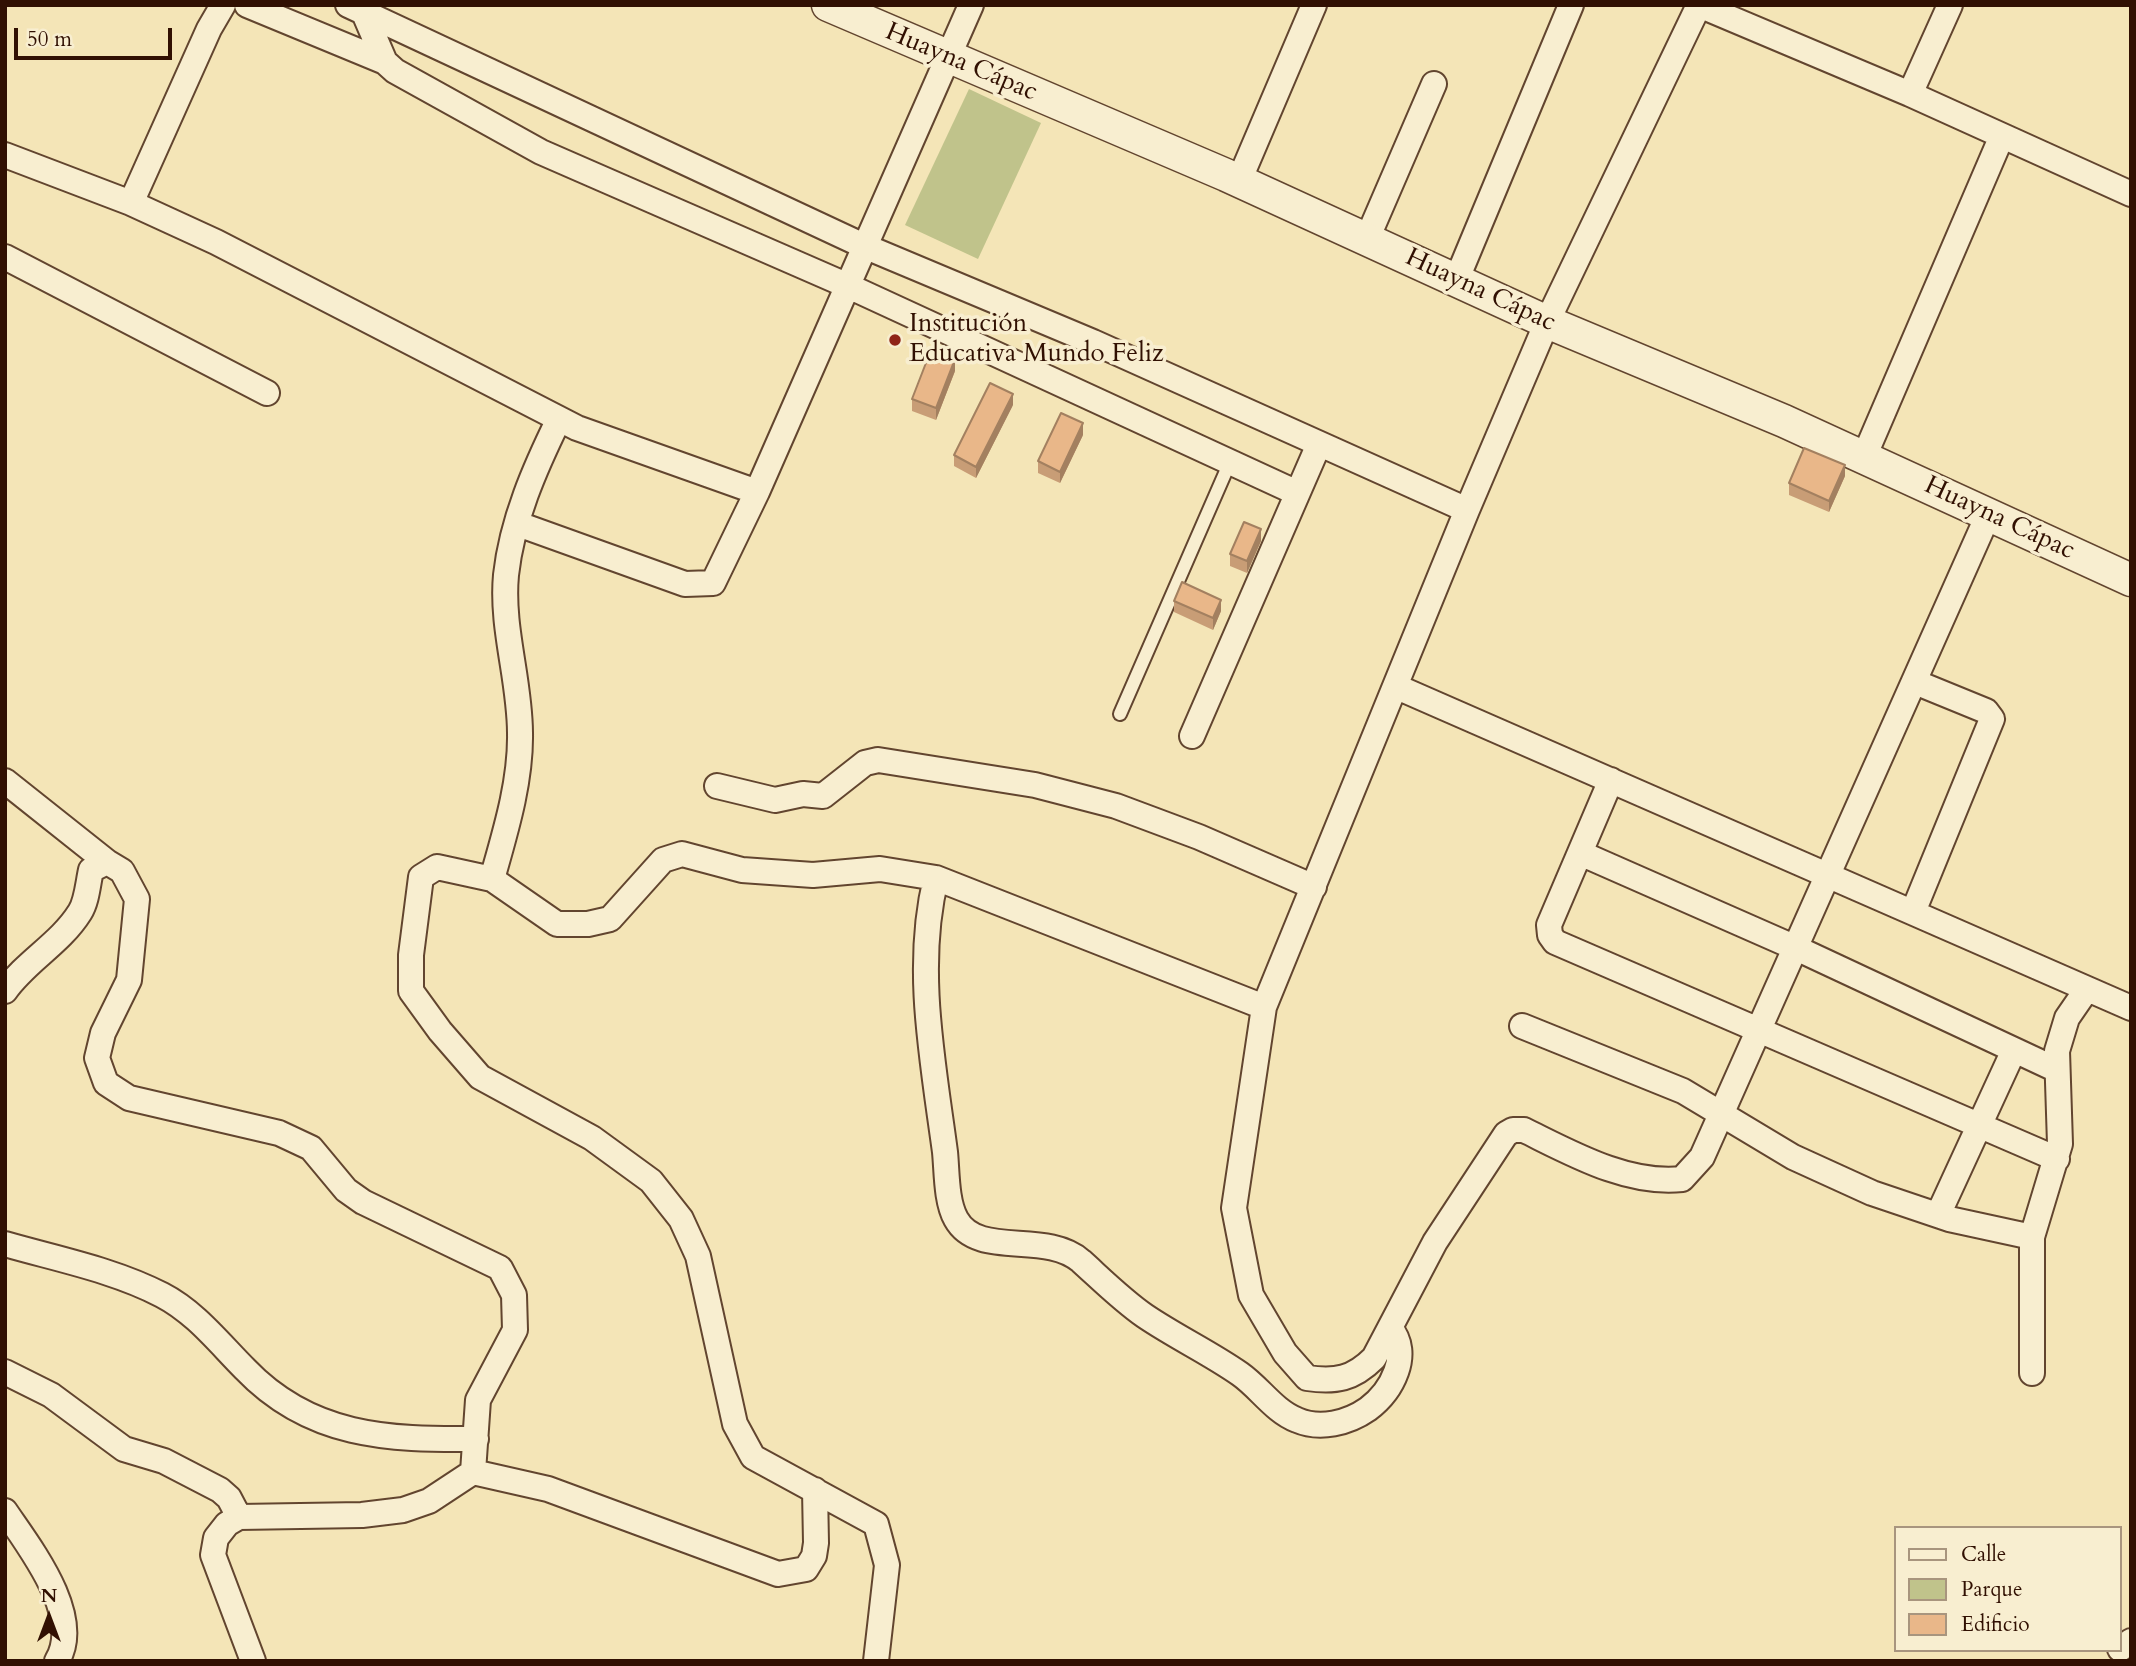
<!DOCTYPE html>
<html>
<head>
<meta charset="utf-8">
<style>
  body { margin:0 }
  #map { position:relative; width:2136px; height:1666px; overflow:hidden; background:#f4e5b7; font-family:Cardo,serif }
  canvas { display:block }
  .frame { position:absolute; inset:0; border:7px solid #311002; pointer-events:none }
  .legend { position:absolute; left:1894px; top:1526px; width:228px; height:126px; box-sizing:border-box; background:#f8eed0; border:2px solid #a8957e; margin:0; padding:9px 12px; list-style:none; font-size:21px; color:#311002 }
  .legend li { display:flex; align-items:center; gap:14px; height:35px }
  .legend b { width:35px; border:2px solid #a8957e }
  .north { position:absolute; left:14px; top:1582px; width:70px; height:70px; -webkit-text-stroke:5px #f8eed0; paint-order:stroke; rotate:0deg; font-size:19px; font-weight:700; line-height:28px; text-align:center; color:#311002 }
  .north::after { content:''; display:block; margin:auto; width:24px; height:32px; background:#311002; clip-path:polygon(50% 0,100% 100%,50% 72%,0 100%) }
  .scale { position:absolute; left:14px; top:28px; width:158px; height:32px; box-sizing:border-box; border:4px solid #311002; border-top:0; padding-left:9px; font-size:21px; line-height:24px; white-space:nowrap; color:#311002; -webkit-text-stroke:5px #f8eed0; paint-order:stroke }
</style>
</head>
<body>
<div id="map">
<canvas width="2136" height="1666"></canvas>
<div class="frame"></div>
<ul class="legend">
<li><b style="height:9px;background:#f8eed0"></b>Calle</li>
<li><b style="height:19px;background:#c0c38b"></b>Parque</li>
<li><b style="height:19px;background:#e9b789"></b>Edificio</li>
</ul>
<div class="north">N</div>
<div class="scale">50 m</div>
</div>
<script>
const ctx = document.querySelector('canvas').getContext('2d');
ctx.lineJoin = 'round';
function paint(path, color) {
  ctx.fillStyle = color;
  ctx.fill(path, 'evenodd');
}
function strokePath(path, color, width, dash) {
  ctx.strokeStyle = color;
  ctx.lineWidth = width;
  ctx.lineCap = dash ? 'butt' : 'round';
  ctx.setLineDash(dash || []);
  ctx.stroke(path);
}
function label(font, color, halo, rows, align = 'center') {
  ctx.font = font + ' Cardo,serif';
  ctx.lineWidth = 7;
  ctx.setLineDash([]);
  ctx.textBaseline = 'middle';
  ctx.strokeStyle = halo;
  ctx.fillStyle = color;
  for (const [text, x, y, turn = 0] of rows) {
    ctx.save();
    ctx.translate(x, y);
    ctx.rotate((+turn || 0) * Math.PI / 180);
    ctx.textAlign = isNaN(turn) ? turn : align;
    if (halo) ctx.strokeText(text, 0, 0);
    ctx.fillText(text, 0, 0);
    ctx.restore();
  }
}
const green = new Path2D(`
  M 969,89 L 1041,123 L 978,259 L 905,225 Z`);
const service = new Path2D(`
  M 1120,714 L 1230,462`);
const minor = new Path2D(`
  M 247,5 L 385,62
  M 348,5 L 864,246 L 1093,342 L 1467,510
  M 1699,5 L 1547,322 L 1467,510 L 1264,1007 L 1234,1208 L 1251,1295 L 1285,1353 L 1307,1378 C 1336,1382 1353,1379 1374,1358 L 1435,1242 L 1506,1134 L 1513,1130 L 1524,1130 C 1571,1153 1627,1185 1682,1179 L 1702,1157 L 1989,513
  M 1699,5 L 1910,94 L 2131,194
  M 364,13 L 385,62 L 395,71 L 541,152 L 846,285 L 1295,492
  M 1910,94 L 1950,5
  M 5,155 L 131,203 L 216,242 L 577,428 L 757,492
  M 1239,181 L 1314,5
  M 131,203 L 209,29 L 223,5
  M 1367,239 L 1434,84
  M 5,257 L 267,393
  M 1456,281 L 1571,5
  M 1864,457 L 2001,138
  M 518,524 L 685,584 L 713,583 L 757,492 L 971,5
  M 1397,687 L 2131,1008
  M 1192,736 L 1319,444
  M 1611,780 L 1549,925 L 1550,935 L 1555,942 L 2057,1159
  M 5,781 L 107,862 L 91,870 C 88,883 87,901 80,912 C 60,944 26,961 5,991
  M 717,786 L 775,800 L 803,794 L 823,796 L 865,763 L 878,760 L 1035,785 L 1116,806 L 1199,837 L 1314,887
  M 1580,853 L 1796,948 L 2055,1069
  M 107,862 L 122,871 L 137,899 L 129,980 L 103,1033 L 97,1058 L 106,1083 L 129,1098 L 279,1133 L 311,1148 L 346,1190 L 363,1202 L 500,1268 L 514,1295 L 515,1330 L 478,1400 L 473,1472 L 429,1501 L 403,1510 L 362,1515 L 239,1517 L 227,1524 L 216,1538 L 213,1555 L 253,1661
  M 936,878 C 914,967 933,1062 945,1152 C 947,1172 946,1201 956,1219 C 978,1259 1045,1230 1081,1261 C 1102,1280 1122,1300 1145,1316 C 1176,1337 1210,1353 1240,1374 C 1260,1388 1274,1411 1297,1420 C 1320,1430 1348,1423 1368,1409 C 1392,1391 1412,1354 1390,1328
  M 492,879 C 505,833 521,782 520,733 C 520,680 501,628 506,575 C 512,520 535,468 559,419
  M 1913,912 L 1992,719 L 1986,711 L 1915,682
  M 1522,1026 L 1683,1091 L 1793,1157 L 1872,1193 L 1949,1219 L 2032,1237
  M 1938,1215 L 2014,1050
  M 5,1244 C 57,1259 114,1270 162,1295 C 195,1312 219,1343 245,1369 C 310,1437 388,1440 476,1439
  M 5,1372 L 51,1395 L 124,1449 L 164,1461 L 220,1490 L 229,1498 L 239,1517
  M 2032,1373 L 2032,1237 L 2060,1144 L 2057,1051 L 2067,1018 L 2087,989
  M 473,1472 L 548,1489 L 778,1574 L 806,1569 L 814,1556 L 816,1543 L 815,1490
  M 5,1511 C 30,1548 84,1616 57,1661
  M 2120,1649 L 2131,1641
  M 876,1661 L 887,1565 L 876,1524 L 753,1457 L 735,1424 L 698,1256 L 681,1219 L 651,1181 L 592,1138 L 480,1077 L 440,1031 L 411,991 L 411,955 L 421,877 L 437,867 L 492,879 L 557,924 L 588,924 L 610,919 L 663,860 L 682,854 L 742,870 L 813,875 L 880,869 L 936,878 L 1264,1007`);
const tertiary = new Path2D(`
  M 828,5 L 1226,175 L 1547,322 L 1784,421 L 2131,580`);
const wall = new Path2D(`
  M 955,371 L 936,420 L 912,411 L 912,399 Z
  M 1013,405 L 976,478 L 954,466 L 954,455 Z
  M 1083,435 L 1060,483 L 1038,473 L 1038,461 Z
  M 1845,476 L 1829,512 L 1789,495 L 1789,483 Z
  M 1261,541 L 1247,573 L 1230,566 L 1230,554 Z
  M 1174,601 L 1221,611 L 1213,630 L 1174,612 Z`);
const shadedWall = new Path2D(`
  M 955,359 L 955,371 L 936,420 L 936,408 Z
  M 1013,394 L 1013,405 L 976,478 L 976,467 Z
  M 1083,423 L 1083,435 L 1060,483 L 1060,472 Z
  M 1845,465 L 1845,476 L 1829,512 L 1829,501 Z
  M 1261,529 L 1261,541 L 1247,573 L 1247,561 Z
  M 1221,600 L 1221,611 L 1213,630 L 1213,618 Z`);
const building = new Path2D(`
  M 931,350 L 955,359 L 936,408 L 912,399 Z
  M 990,383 L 1013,394 L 976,467 L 954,455 Z
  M 1061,413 L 1083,423 L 1060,472 L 1038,461 Z
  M 1804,448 L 1845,465 L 1829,501 L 1789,483 Z
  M 1244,522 L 1261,529 L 1247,561 L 1230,554 Z
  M 1182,582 L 1221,600 L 1213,618 L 1174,601 Z`);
const markers = [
  [895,340,7,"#8f2418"]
];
const streetNames = [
  ["Huayna Cápac",961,63,23],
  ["Huayna Cápac",1480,291,25],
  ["Huayna Cápac",1999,519,25]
];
const poiNames = [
  ["Institución",909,325],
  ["Educativa Mundo Feliz",909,355]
];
paint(green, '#c0c38b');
strokePath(service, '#62452f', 16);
strokePath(minor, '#62452f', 28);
strokePath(tertiary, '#62452f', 35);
strokePath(service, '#f8eed0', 12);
strokePath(minor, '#f8eed0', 24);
strokePath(tertiary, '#f8eed0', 32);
paint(wall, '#c89d76');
paint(shadedWall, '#a38060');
paint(building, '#e9b789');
strokePath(building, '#a38060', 2);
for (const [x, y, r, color] of markers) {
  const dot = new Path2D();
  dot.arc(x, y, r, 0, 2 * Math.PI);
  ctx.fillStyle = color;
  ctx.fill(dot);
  strokePath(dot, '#f8eed0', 2.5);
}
label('26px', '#311002', '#f8eed0', streetNames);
label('26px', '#311002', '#f8eed0', poiNames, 'left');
</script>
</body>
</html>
